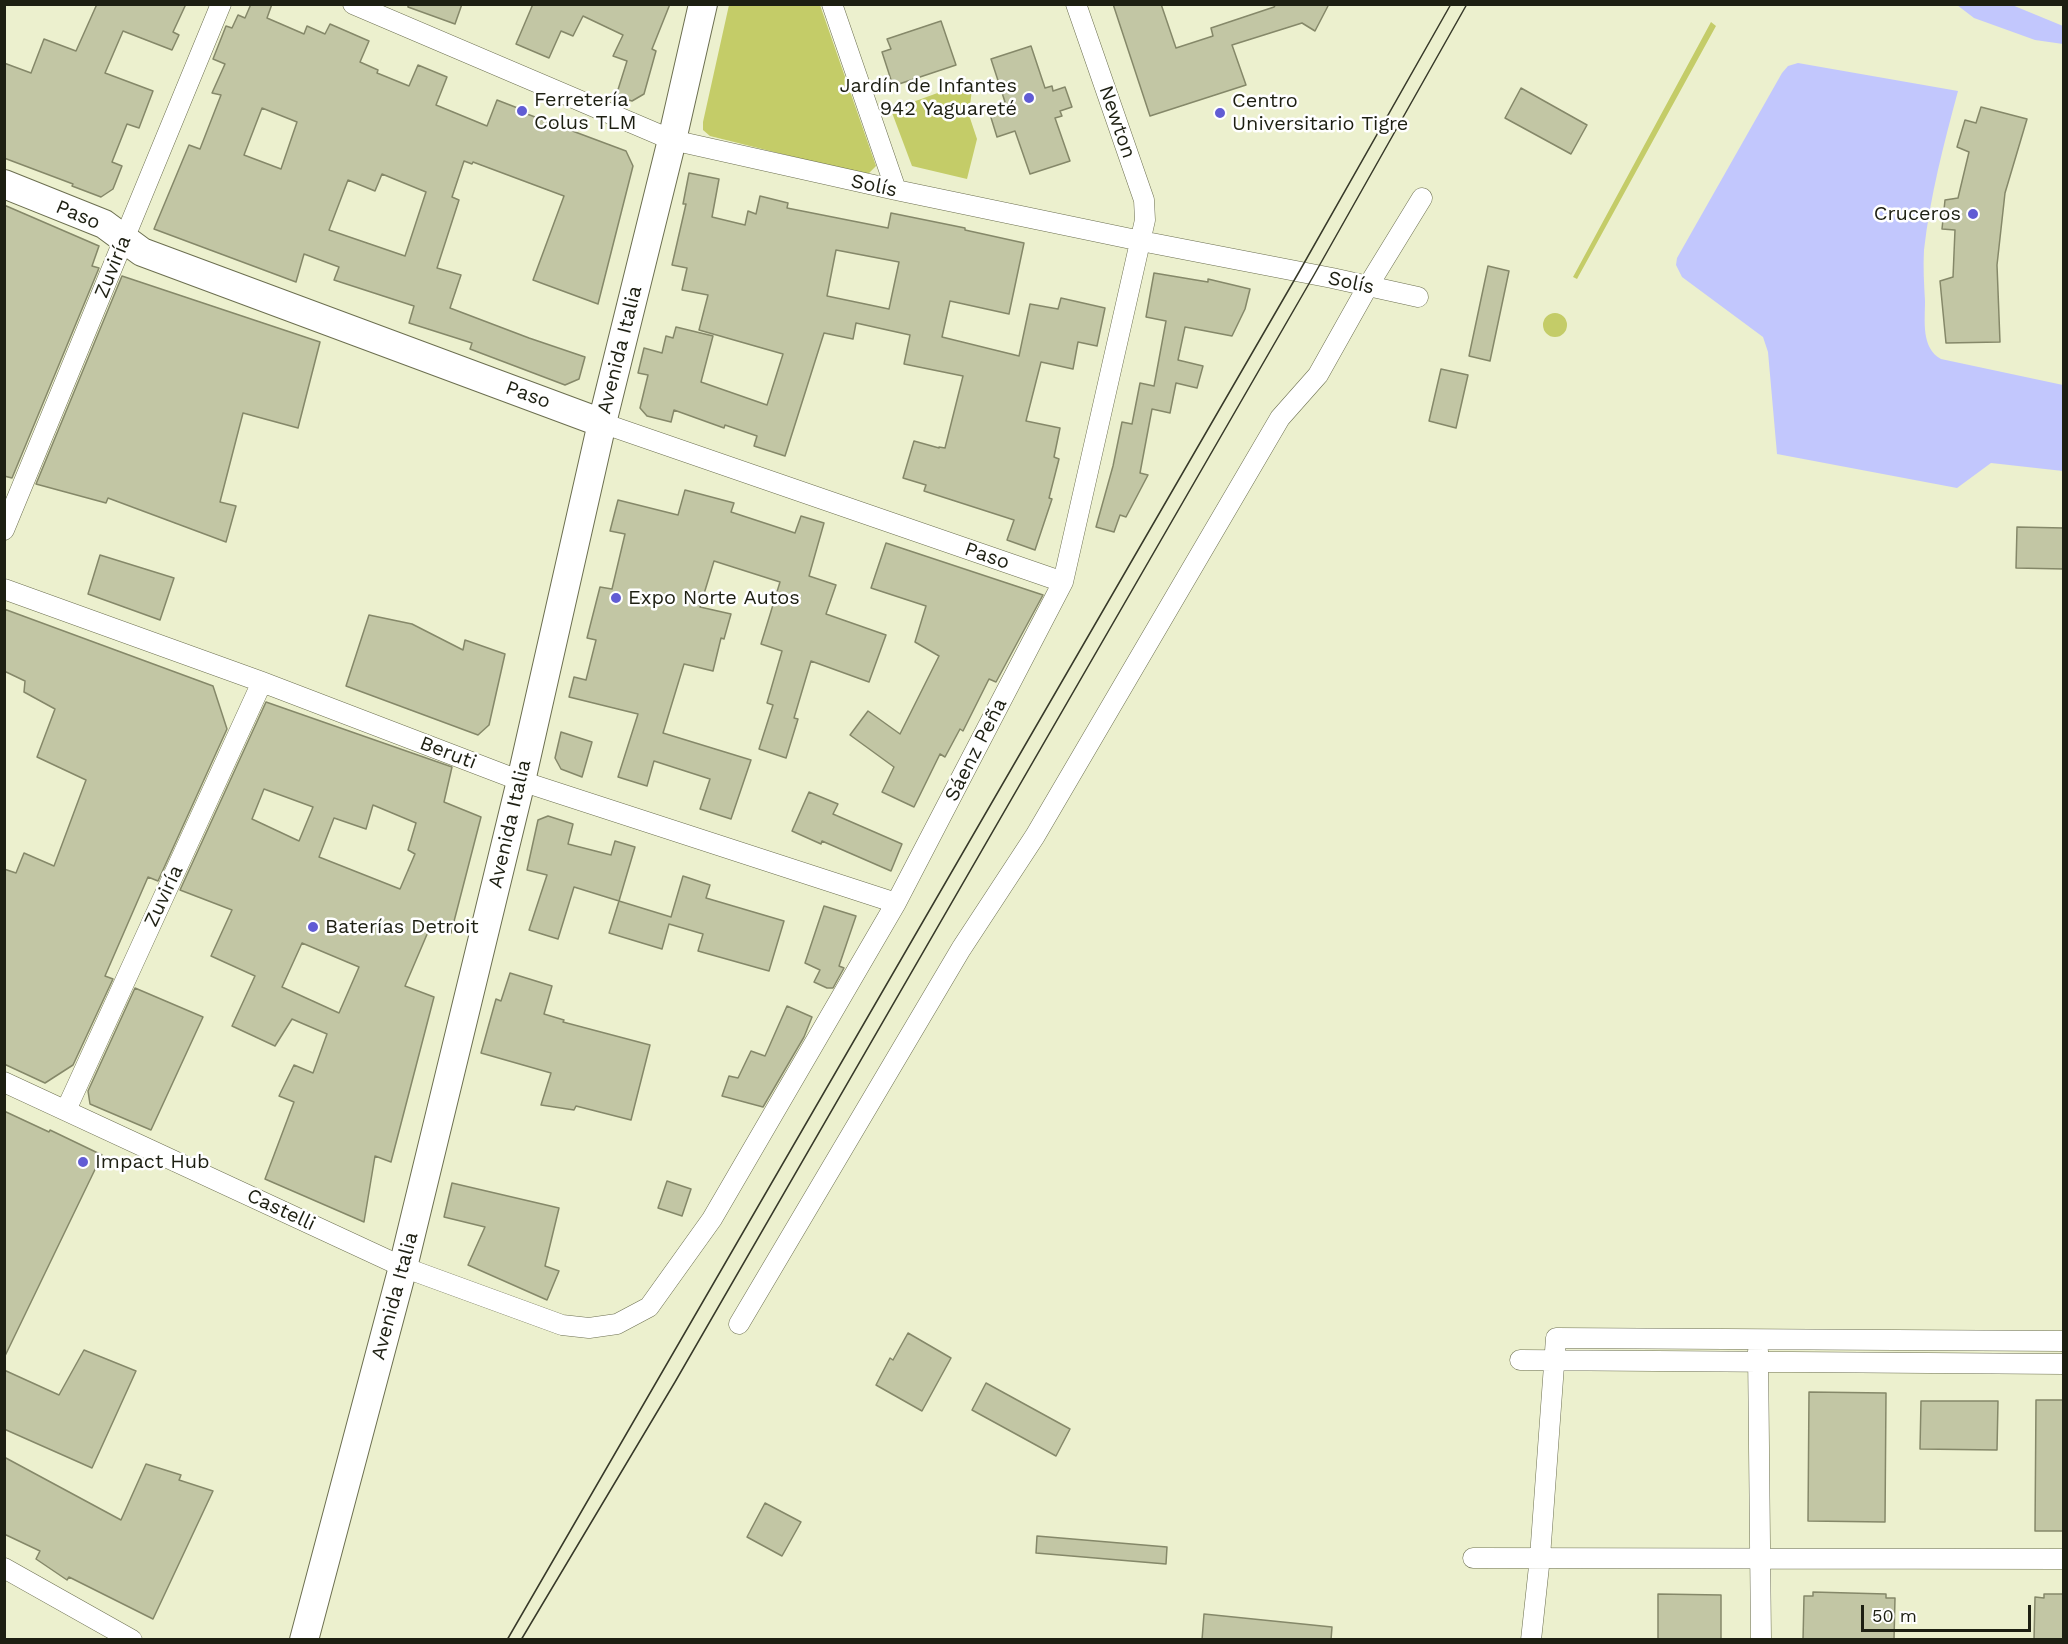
<!DOCTYPE html>
<html>
<head>
<meta charset="utf-8">
<style>
  body { margin:0 }
  #map { position:relative; width:2068px; height:1644px; overflow:hidden; background:#ecf0ce; font-family:"Work Sans",sans-serif }
  canvas { display:block }
  .frame { position:absolute; inset:0; border:6px solid #1d1f12; pointer-events:none }
  .scale { position:absolute; left:1861px; top:1605px; width:170px; height:27px; box-sizing:border-box; border:3px solid #1d1f12; border-top:0; padding-left:8px; font-size:18px; line-height:21px; white-space:nowrap; color:#1d1f12; -webkit-text-stroke:4px #fff; paint-order:stroke }
</style>
</head>
<body>
<div id="map">
<canvas width="2068" height="1644"></canvas>
<div class="frame"></div>
<div class="scale">50 m</div>
</div>
<script>
const ctx = document.querySelector('canvas').getContext('2d');
ctx.lineJoin = 'round';
function paint(path, color) {
  ctx.fillStyle = color;
  ctx.fill(path, 'evenodd');
}
function strokePath(path, color, width, dash) {
  ctx.strokeStyle = color;
  ctx.lineWidth = width;
  ctx.lineCap = dash ? 'butt' : 'round';
  ctx.setLineDash(dash || []);
  ctx.stroke(path);
}
function label(font, color, halo, rows, align = 'center') {
  ctx.font = font + ' "Work Sans",sans-serif';
  ctx.lineWidth = 5;
  ctx.setLineDash([]);
  ctx.textBaseline = 'middle';
  ctx.strokeStyle = halo;
  ctx.fillStyle = color;
  for (const [text, x, y, turn = 0] of rows) {
    ctx.save();
    ctx.translate(x, y);
    ctx.rotate((+turn || 0) * Math.PI / 180);
    ctx.textAlign = isNaN(turn) ? turn : align;
    if (halo) ctx.strokeText(text, 0, 0);
    ctx.fillText(text, 0, 0);
    ctx.restore();
  }
}
const green = new Path2D(`
  M 729,5 L 820,5 L 876,166 L 869,173 L 862,174 L 710,136 L 703,130 L 703,122 Z
  M 1711,22 L 1716,26 L 1577,279 L 1573,277 Z
  M 973,80 L 969,115 L 977,139 L 967,179 L 912,166 L 891,110 Z
  M1543 325a12 12 0 1 1 24 0a12 12 0 1 1-24 0Z`);
const water = new Path2D(`
  M 1957,5 L 2012,5 L 2063,26 L 2063,44 L 2035,40 L 1974,18 Z
  M 1798,63 L 1958,91 C 1944,143 1930,196 1924,250 C 1923,266 1924,284 1925,301 C 1925,321 1921,348 1941,359 L 2063,385 L 2063,471 L 1991,463 L 1957,488 L 1777,454 L 1768,352 L 1763,337 L 1682,277 L 1676,265 L 1677,258 L 1782,73 L 1788,66 Z`);
const building = new Path2D(`
  M 97,4 L 186,4 L 173,32 L 179,35 L 172,50 L 123,31 L 105,73 L 153,91 L 139,128 L 127,124 L 112,162 L 122,166 L 113,189 L 101,197 L 72,186 L 73,184 L 4,158 L 4,63 L 31,73 L 44,39 L 76,51 Z
  M 251,4 L 272,4 L 267,18 L 304,34 L 307,26 L 325,34 L 330,24 L 369,41 L 360,62 L 378,70 L 377,73 L 409,86 L 418,65 L 447,77 L 436,105 L 487,126 L 497,100 L 528,112 L 527,114 L 626,151 L 633,166 L 598,304 L 533,280 L 564,196 L 473,162 L 472,164 L 464,161 L 452,197 L 459,200 L 437,268 L 461,275 L 450,308 L 529,338 L 585,357 L 579,379 L 565,385 L 470,349 L 472,343 L 409,323 L 414,306 L 334,280 L 339,267 L 304,254 L 296,282 L 154,229 L 189,145 L 200,149 L 221,95 L 212,93 L 225,64 L 213,59 L 226,26 L 232,28 L 238,15 L 245,18 ZM 262,108 L 297,122 L 281,169 L 244,155 ZM 382,174 L 426,192 L 405,256 L 329,230 L 348,180 L 375,191 Z
  M 408,4 L 462,4 L 455,24 L 408,7 Z
  M 533,4 L 670,4 L 652,49 L 656,51 L 644,94 L 632,101 L 616,96 L 627,61 L 613,56 L 623,35 L 583,16 L 573,36 L 561,31 L 549,58 L 516,44 Z
  M 1113,4 L 1161,4 L 1176,48 L 1213,36 L 1211,28 L 1274,7 L 1276,4 L 1329,4 L 1315,31 L 1302,23 L 1232,45 L 1246,85 L 1150,116 Z
  M 941,21 L 956,65 L 893,86 L 882,52 L 891,49 L 887,39 Z
  M 1031,46 L 1045,88 L 1052,86 L 1053,91 L 1065,87 L 1072,107 L 1060,111 L 1062,116 L 1055,118 L 1070,161 L 1030,174 L 1015,131 L 997,137 L 988,108 L 1005,102 L 991,59 Z
  M 1521,88 L 1587,125 L 1571,154 L 1505,118 Z
  M 1981,107 L 2027,119 L 2005,193 L 1997,265 L 2000,342 L 1946,343 L 1940,281 L 1953,277 L 1955,230 L 1942,229 L 1945,200 L 1958,198 L 1969,152 L 1957,147 L 1965,120 L 1976,123 Z
  M 689,173 L 719,179 L 712,217 L 745,225 L 748,211 L 756,214 L 760,196 L 788,203 L 787,208 L 888,228 L 891,213 L 965,228 L 965,230 L 1024,243 L 1009,314 L 950,301 L 942,337 L 1019,356 L 1030,304 L 1058,309 L 1061,298 L 1105,308 L 1097,346 L 1078,342 L 1073,369 L 1041,362 L 1026,421 L 1060,428 L 1054,457 L 1059,459 L 1049,498 L 1052,499 L 1035,550 L 1007,540 L 1014,520 L 924,491 L 926,485 L 903,478 L 914,441 L 939,448 L 939,447 L 945,448 L 963,376 L 904,364 L 910,335 L 856,323 L 853,339 L 824,333 L 785,456 L 754,446 L 757,436 L 725,425 L 724,428 L 674,410 L 671,422 L 647,416 L 640,408 L 648,375 L 638,373 L 644,348 L 662,353 L 666,336 L 673,338 L 676,327 L 713,336 L 701,382 L 767,405 L 783,354 L 699,330 L 708,295 L 682,290 L 687,268 L 672,265 L 686,204 L 683,204 ZM 836,250 L 899,262 L 889,309 L 827,296 Z
  M 4,205 L 99,246 L 92,266 L 99,268 L 12,478 L 4,476 Z
  M 1488,266 L 1509,271 L 1490,361 L 1469,356 Z
  M 1154,273 L 1208,282 L 1208,279 L 1250,289 L 1245,309 L 1232,336 L 1185,327 L 1178,360 L 1203,366 L 1197,388 L 1176,383 L 1170,413 L 1152,409 L 1140,473 L 1148,475 L 1126,517 L 1120,515 L 1114,532 L 1096,527 L 1113,466 L 1122,422 L 1132,424 L 1140,383 L 1154,386 L 1166,321 L 1146,317 Z
  M 122,276 L 320,342 L 298,428 L 243,413 L 220,502 L 236,506 L 226,542 L 108,498 L 106,503 L 36,484 Z
  M 1441,369 L 1468,375 L 1456,428 L 1429,421 Z
  M 685,490 L 734,503 L 731,512 L 795,533 L 801,516 L 824,523 L 809,576 L 836,585 L 826,614 L 886,635 L 869,682 L 811,661 L 794,718 L 798,719 L 786,758 L 759,749 L 773,705 L 767,703 L 782,651 L 761,644 L 780,582 L 714,561 L 700,607 L 731,614 L 724,639 L 721,638 L 713,671 L 684,664 L 663,733 L 751,760 L 731,819 L 700,809 L 710,779 L 654,761 L 647,786 L 618,777 L 638,714 L 569,697 L 574,677 L 586,680 L 596,640 L 587,638 L 600,587 L 612,589 L 625,534 L 610,531 L 618,500 L 678,515 Z
  M 2017,527 L 2064,528 L 2064,569 L 2016,568 Z
  M 886,543 L 1043,595 L 996,682 L 989,679 L 963,731 L 960,729 L 945,757 L 940,754 L 914,807 L 882,792 L 894,767 L 850,735 L 868,711 L 900,734 L 939,656 L 915,642 L 926,606 L 871,588 Z
  M 100,555 L 174,578 L 160,620 L 88,594 Z
  M 4,609 L 213,686 L 227,729 L 158,881 L 148,877 L 105,976 L 113,979 L 73,1065 L 45,1083 L 4,1064 L 4,869 L 16,873 L 24,853 L 54,866 L 86,780 L 37,757 L 55,709 L 24,692 L 25,681 L 4,671 Z
  M 369,615 L 412,624 L 463,650 L 465,640 L 505,654 L 489,725 L 478,735 L 346,686 Z
  M 266,702 L 452,767 L 444,802 L 481,817 L 451,933 L 431,925 L 405,986 L 434,997 L 391,1162 L 375,1156 L 364,1222 L 265,1179 L 294,1102 L 279,1096 L 294,1065 L 313,1073 L 327,1034 L 292,1019 L 275,1046 L 232,1026 L 255,976 L 211,956 L 232,910 L 180,890 ZM 264,789 L 313,807 L 299,841 L 252,819 ZM 373,805 L 416,823 L 408,850 L 415,854 L 400,889 L 319,857 L 334,818 L 366,829 ZM 302,943 L 359,967 L 339,1013 L 282,987 Z
  M 561,732 L 592,742 L 582,777 L 561,769 L 555,758 Z
  M 809,792 L 838,804 L 833,814 L 902,844 L 891,871 L 822,841 L 821,844 L 792,831 Z
  M 548,816 L 573,824 L 568,844 L 611,855 L 615,841 L 635,847 L 619,901 L 574,887 L 558,939 L 529,930 L 547,875 L 527,870 L 538,820 Z
  M 683,876 L 710,885 L 706,898 L 784,921 L 769,971 L 698,951 L 703,934 L 669,924 L 662,949 L 609,933 L 619,901 L 671,917 Z
  M 824,906 L 856,916 L 839,966 L 844,968 L 833,988 L 827,988 L 814,982 L 820,970 L 805,963 Z
  M 510,973 L 552,986 L 544,1014 L 564,1020 L 563,1022 L 650,1045 L 631,1120 L 576,1106 L 574,1110 L 541,1105 L 551,1073 L 481,1053 L 496,999 L 501,1001 Z
  M 135,988 L 203,1017 L 151,1130 L 90,1104 L 88,1091 Z
  M 787,1006 L 812,1017 L 804,1037 L 763,1107 L 722,1096 L 729,1076 L 738,1078 L 751,1051 L 765,1056 Z
  M 4,1111 L 49,1132 L 50,1130 L 102,1155 L 4,1358 Z
  M 667,1181 L 691,1189 L 682,1216 L 658,1208 Z
  M 452,1183 L 559,1208 L 545,1266 L 559,1271 L 547,1300 L 468,1265 L 485,1227 L 444,1217 Z
  M 908,1333 L 951,1358 L 922,1411 L 876,1385 L 890,1358 L 893,1360 Z
  M 84,1350 L 136,1371 L 92,1468 L 4,1429 L 4,1370 L 59,1395 Z
  M 986,1383 L 1070,1429 L 1056,1456 L 972,1410 Z
  M 1809,1392 L 1886,1393 L 1885,1522 L 1808,1521 Z
  M 2036,1400 L 2064,1400 L 2064,1531 L 2035,1531 Z
  M 1921,1401 L 1998,1401 L 1997,1450 L 1920,1449 Z
  M 4,1457 L 121,1520 L 146,1464 L 181,1475 L 179,1480 L 213,1491 L 153,1619 L 69,1577 L 67,1580 L 36,1559 L 40,1551 L 4,1534 Z
  M 765,1503 L 801,1522 L 782,1556 L 747,1537 Z
  M 1037,1536 L 1167,1547 L 1166,1564 L 1036,1553 Z
  M 1813,1592 L 1886,1594 L 1886,1598 L 1895,1598 L 1894,1640 L 1803,1640 L 1804,1596 L 1813,1596 Z
  M 1658,1594 L 1721,1595 L 1721,1640 L 1658,1640 Z
  M 2044,1594 L 2064,1594 L 2064,1640 L 2034,1640 L 2035,1597 L 2044,1598 Z
  M 1204,1614 L 1332,1627 L 1331,1640 L 1202,1640 Z`);
const street = new Path2D(`
  M 353,4 L 672,140 L 896,190 L 1141,241 L 1332,278 L 1418,297
  M 832,4 L 896,190
  M 602,423 L 1063,582
  M 4,530 L 221,4
  M 4,589 L 262,682 L 521,781 L 896,903
  M 4,1082 L 403,1267 L 562,1325 L 589,1328 L 617,1324 L 649,1307 L 712,1219 L 896,903 L 1063,582 L 1145,220 L 1144,200 L 1076,4
  M 66,1110 L 262,682
  M 739,1324 L 961,949 L 1035,836 L 1280,418 L 1318,375 L 1368,286 L 1422,198
  M 1758,1351 L 1761,1640
  M 1520,1360 L 2064,1364
  M 1473,1558 L 2064,1559
  M 4,1568 L 132,1640
  M 1531,1640 L 1540,1557 L 1556,1338 L 2064,1341`);
const secondary = new Path2D(`
  M 4,184 L 104,224 L 142,252 L 602,423
  M 304,1640 L 403,1267 L 521,781 L 602,423 L 672,140 L 703,4`);
const tram = new Path2D(`
  M 507,1640 L 1299,272 L 1451,4
  M 521,1640 L 675,1382 L 1314,275 L 1467,4`);
const markers = [
  [1029,98,6,"#615cd4"],
  [522,111,6,"#615cd4"],
  [1220,113,6,"#615cd4"],
  [1973,214,6,"#615cd4"],
  [616,598,6,"#615cd4"],
  [313,927,6,"#615cd4"],
  [83,1162,6,"#615cd4"]
];
const poiNames = [
  ["Jardín de Infantes",1017,86,"right"],
  ["942 Yaguareté",1017,109,"right"],
  ["Ferretería",534,100],
  ["Colus TLM",534,123],
  ["Centro",1232,101],
  ["Universitario Tigre",1232,124],
  ["Cruceros",1961,214,"right"],
  ["Expo Norte Autos",628,598],
  ["Baterías Detroit",325,927],
  ["Impact Hub",95,1162]
];
const streetNames = [
  ["Newton",1117,122,71],
  ["Solís",874,186,12],
  ["Paso",78,215,23],
  ["Zuviría",113,267,-68],
  ["Solís",1351,283,12],
  ["Avenida Italia",620,350,-76],
  ["Paso",528,395,20],
  ["Paso",987,556,19],
  ["Sáenz Peña",976,750,-63],
  ["Beruti",448,753,21],
  ["Avenida Italia",510,824,-77],
  ["Zuviría",164,896,-65],
  ["Castelli",281,1210,25],
  ["Avenida Italia",395,1296,-75]
];
paint(green, '#c4cc68');
paint(water, '#c2c7fd');
paint(building, '#c2c6a4');
strokePath(building, '#858869', 1.5);
strokePath(street, '#6c6f50', 21);
strokePath(secondary, '#6c6f50', 30);
strokePath(street, '#fff', 20);
strokePath(secondary, '#fff', 28);
strokePath(tram, '#373929', 1.5);
for (const [x, y, r, color] of markers) {
  const dot = new Path2D();
  dot.arc(x, y, r, 0, 2 * Math.PI);
  ctx.fillStyle = color;
  ctx.fill(dot);
  strokePath(dot, '#fff', 2);
}
label('20px', '#1d1f12', '#fff', poiNames, 'left');
label('20px', '#1d1f12', '#fff', streetNames);
</script>
</body>
</html>
